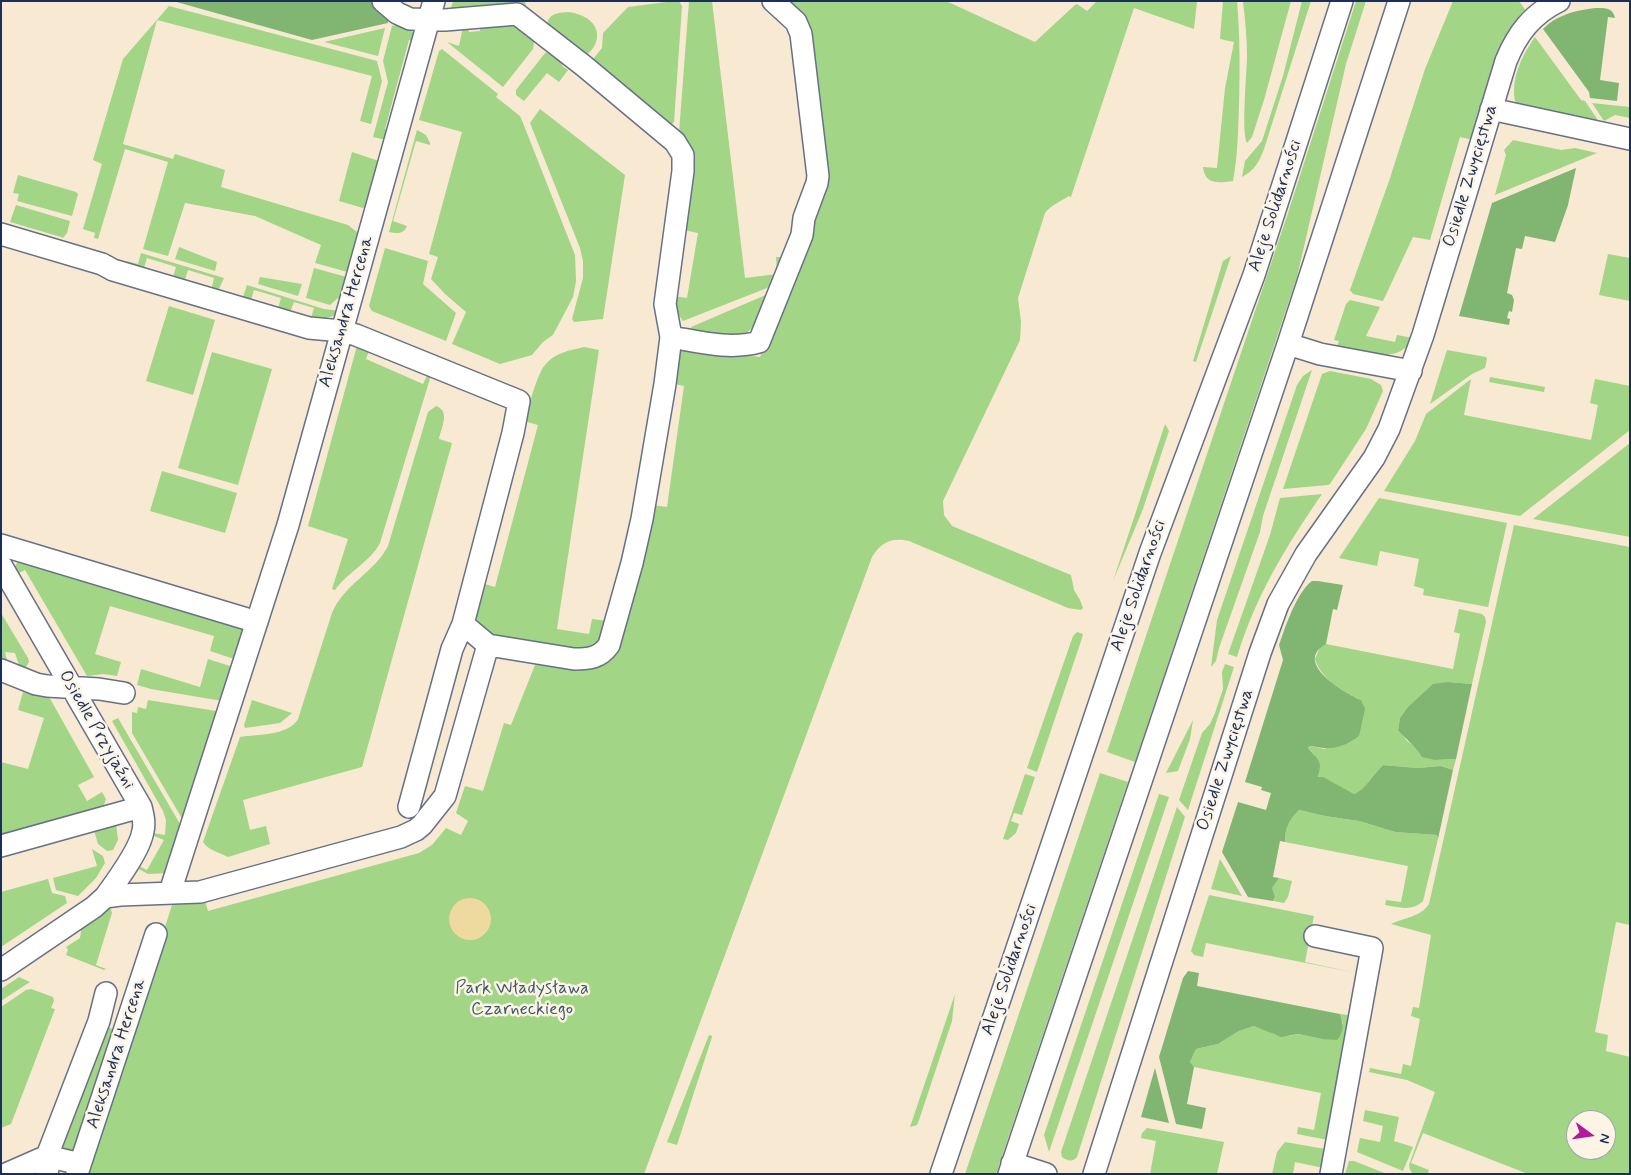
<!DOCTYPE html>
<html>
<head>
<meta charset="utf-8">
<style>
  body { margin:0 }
  #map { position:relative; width:1631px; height:1175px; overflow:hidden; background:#f8e9d3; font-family:Mynerve,sans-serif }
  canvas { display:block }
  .frame { position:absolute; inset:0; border:2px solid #1b2f5e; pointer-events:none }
  .north { position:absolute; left:1566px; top:1110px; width:50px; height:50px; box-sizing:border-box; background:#fcf5e5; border:1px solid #a2a6af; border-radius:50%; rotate:104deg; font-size:14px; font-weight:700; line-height:20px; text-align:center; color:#1b2f5e }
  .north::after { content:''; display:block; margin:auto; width:18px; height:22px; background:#b5179e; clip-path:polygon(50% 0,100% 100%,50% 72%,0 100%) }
</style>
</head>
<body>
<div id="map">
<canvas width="1631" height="1175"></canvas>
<div class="frame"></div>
<div class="north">N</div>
</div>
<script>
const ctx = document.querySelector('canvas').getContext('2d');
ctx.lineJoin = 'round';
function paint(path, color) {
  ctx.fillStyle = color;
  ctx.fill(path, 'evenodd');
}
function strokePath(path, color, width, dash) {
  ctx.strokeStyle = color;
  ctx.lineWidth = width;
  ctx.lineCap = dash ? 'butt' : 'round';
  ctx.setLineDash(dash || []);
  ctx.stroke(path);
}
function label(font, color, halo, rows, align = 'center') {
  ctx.font = font + ' Mynerve,sans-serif';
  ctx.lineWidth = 5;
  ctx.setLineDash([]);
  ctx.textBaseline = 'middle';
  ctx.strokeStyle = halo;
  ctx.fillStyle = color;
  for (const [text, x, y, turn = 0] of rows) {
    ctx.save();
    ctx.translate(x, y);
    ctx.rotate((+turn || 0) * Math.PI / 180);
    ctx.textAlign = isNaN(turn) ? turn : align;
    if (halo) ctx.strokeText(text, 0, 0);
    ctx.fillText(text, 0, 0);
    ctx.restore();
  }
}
const green = new Path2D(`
  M 453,1 L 525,1 L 526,6 L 467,14 L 451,8 Z
  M 674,1 L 679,1 L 682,6 L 674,122 L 669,127 L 590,63 L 602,48 L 603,33 L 628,7 Z
  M 689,1 L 712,1 L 745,278 L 777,274 L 776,257 L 783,257 L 785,261 C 780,273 777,281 767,288 L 683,321 L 676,311 L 673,296 L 687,298 L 698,233 L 684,230 L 693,161 L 691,150 L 679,133 Z
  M 783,1 L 946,1 L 1035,42 L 1075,5 L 1077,4 L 1087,11 L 1097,1 L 1197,1 L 1194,29 L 1134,8 L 1071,197 L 1069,196 C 1061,201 1050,206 1045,213 L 1018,298 L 1021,322 L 1020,340 L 943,501 L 944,515 L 952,526 L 1071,575 L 1074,590 L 1080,600 L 1083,608 L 1081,610 L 1068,608 L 909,541 C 892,537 881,542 872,557 L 644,1174 L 86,1174 L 173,902 L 204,897 L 208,911 L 419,853 L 432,845 L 446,828 L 461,835 L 468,821 L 456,813 L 465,786 L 483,791 L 504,723 L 511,725 L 537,660 L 592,665 L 652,505 L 667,507 L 684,386 L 670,383 L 680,351 L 690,347 L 760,357 L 826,189 L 828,182 L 810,28 L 804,18 Z
  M 1223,1 L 1237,1 C 1240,36 1240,70 1239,105 C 1238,130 1238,155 1233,181 C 1218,183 1205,185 1203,167 L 1217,168 L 1225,88 L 1234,42 L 1220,39 Z
  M 1243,1 L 1291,1 L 1264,100 L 1252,137 L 1247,143 C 1241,132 1247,73 1247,55 C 1247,37 1245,19 1243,1 Z
  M 1302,1 L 1311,1 L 1264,149 C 1259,162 1255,170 1242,177 L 1245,161 L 1262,141 L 1283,76 Z
  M 1356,1 L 1366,1 L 1346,64 L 1297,277 L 1135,762 L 1107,752 L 1288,213 Z
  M 1453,1 L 1519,1 L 1526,11 L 1473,140 L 1460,137 L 1430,240 L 1413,237 L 1383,301 L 1353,294 L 1350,290 L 1389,181 L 1425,69 Z
  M 169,6 L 377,61 L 382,81 L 371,124 L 360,121 L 372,76 L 157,20 L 123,144 L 173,159 L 175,154 L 225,170 L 221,187 L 348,225 L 357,232 L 360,236 L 351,273 L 315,263 L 321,245 L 255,216 L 185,203 L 168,256 L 143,249 L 168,162 L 125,149 L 98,239 L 94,238 L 95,233 L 83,229 L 102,164 L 93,160 L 123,59 Z
  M 569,12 C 598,16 608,40 583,58 L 547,24 C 550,12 559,13 569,12 Z
  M 480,23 L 514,24 L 533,36 L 534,42 L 533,49 L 503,87 L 447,42 L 459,46 L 463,27 L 467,24 L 469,32 L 480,31 Z
  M 403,24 C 410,29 416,32 415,42 L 409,40 L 385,129 L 391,131 L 386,140 L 373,137 L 388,82 L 383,61 L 392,26 Z
  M 385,28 L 378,56 L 324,42 Z
  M 1535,37 L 1581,100 L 1585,101 L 1600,123 L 1516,104 C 1509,82 1522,55 1535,37 Z
  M 442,49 L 498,94 L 496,97 L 520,116 L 523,123 L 575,255 L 576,281 L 573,297 L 553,335 L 543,342 L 532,355 L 500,364 L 452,344 L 466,312 L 445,294 L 431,279 L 438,257 L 429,254 L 462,132 L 419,120 L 439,51 Z
  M 549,52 L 564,62 L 562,66 L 568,70 L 559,82 L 547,73 L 524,101 L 516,95 L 516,90 L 545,53 Z
  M 1592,103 L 1630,107 L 1630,118 L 1615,115 L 1604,121 Z
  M 540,109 L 625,175 L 603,319 L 574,322 L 572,319 L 583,278 L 583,261 L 580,248 L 530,123 Z
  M 417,130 L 426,135 L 430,143 L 430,145 L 416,141 L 393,221 L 407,226 C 404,234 397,234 389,232 Z
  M 1513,140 L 1561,150 L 1575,148 L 1597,153 L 1495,195 L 1506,155 L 1504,150 Z
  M 352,152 L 379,161 L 366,206 L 363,208 L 339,201 Z
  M 18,175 L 76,192 L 78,194 L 72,216 L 17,201 L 19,194 L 13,193 Z
  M 16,205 L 70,221 L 67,233 L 63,238 L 61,237 L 10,222 Z
  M 179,247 L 217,262 L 215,271 L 175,259 Z
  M 385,248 L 428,261 L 423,284 L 456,313 L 446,341 L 372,311 L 369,306 Z
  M 141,253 L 224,278 L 218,291 L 211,291 L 214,278 L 188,270 L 184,283 L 172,280 L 176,267 L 147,258 L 143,271 L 125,263 L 126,261 L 138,264 Z
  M 1608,254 L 1630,258 L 1630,301 L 1599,295 Z
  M 1231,256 L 1196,362 L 1193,361 L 1223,261 Z
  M 314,268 L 350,278 L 344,300 L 338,298 L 330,305 L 306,298 Z
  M 260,277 L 302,284 L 298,296 L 258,284 Z
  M 247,285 L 324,309 L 341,311 L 340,314 L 312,322 L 310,321 L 314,308 L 294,302 L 289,315 L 277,312 L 281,298 L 254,290 L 250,303 L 243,297 Z
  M 768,294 C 763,307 757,330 741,336 C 734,338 704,333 695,332 L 691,327 Z
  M 1350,300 L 1380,307 L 1366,336 L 1395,342 L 1397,335 L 1413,338 C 1398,367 1362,351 1337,346 L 1339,341 L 1334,340 L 1346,304 Z
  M 169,306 L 215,320 L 193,395 L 146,381 Z
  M 358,342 L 371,346 L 366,359 L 423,384 L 429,371 L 432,372 L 380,543 C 371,561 348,572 335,590 L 332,589 L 348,539 L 308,526 Z
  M 584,347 L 599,350 L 557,629 L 589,634 L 592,619 L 607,621 L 600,641 L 591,651 L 495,638 L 481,628 L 476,618 L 475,604 L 481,583 L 495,587 L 538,425 L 524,421 C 528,409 537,374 545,365 C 554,353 571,350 584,347 Z
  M 1447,350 L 1486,357 L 1487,359 L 1485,368 L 1472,374 L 1430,404 Z
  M 212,352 L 272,369 L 238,485 L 178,468 Z
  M 1312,370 L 1263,516 L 1260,532 L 1219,648 L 1216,661 L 1211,667 L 1217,620 L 1297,385 L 1303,376 Z
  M 1330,371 L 1371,379 L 1381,385 L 1383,391 L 1366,429 L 1330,484 L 1328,485 L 1283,489 L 1322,374 Z
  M 1490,377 L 1545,387 L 1544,392 L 1489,382 Z
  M 1471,379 L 1464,415 L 1591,440 L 1598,405 L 1590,403 L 1595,379 L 1630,386 L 1630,430 L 1520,516 L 1384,491 L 1415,441 L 1426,414 Z
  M 436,406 C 451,411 441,428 439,439 L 452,443 L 362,767 L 243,800 L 250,830 L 266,826 L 270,844 L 228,857 C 220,853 208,850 203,842 L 240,737 C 258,734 288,736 298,719 L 332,613 C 345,583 374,573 388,546 L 428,412 Z
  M 1165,424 L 1169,431 L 1143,509 L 1113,581 Z
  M 1630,443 L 1630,537 L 1533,519 Z
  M 162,471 L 237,493 L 225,533 L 150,511 Z
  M 1322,494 C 1285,548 1256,595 1237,657 L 1228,654 L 1270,535 L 1280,498 Z
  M 1379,498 L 1507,523 L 1488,607 L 1423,595 L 1424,589 L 1414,586 L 1419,559 L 1380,551 L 1377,566 L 1339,558 Z
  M 1514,525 L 1630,547 L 1630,925 L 1616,922 L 1595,1032 L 1608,1035 L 1606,1051 L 1630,1057 L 1630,1174 L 1528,1174 L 1423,1133 L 1411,1163 L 1429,1170 L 1428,1174 L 1413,1174 L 1410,1170 L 1409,1165 L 1435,1092 L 1407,1080 L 1369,1072 L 1370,1068 L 1401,1074 L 1403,1064 L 1411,1066 L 1420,1019 L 1411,1016 L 1413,1007 L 1419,1008 L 1431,935 L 1391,924 C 1403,918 1421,917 1429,904 ZM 1576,1120 L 1606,1120 L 1606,1150 L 1576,1150 Z
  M 19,560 L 242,626 L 245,631 L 234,659 L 210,651 L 214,636 L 110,606 L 95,654 L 121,662 L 117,676 L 103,674 L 87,676 L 25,570 L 15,575 L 13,569 Z
  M 1459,609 L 1482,614 L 1485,617 L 1486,622 L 1472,684 L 1448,682 L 1419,698 L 1407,708 L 1400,718 L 1398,729 L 1407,741 L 1435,760 L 1456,759 L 1453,770 L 1441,766 L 1417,768 L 1383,765 C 1373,774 1366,789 1354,794 L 1318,778 C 1322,764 1317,757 1308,748 L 1310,746 L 1325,749 L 1361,700 C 1342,691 1321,679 1315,659 L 1320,647 L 1326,644 L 1453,669 L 1460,634 L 1454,632 Z
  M 1,613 L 28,658 L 29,662 L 23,672 L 21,671 L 15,653 L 5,652 L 8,665 L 1,662 Z
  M 1077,632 L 1083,634 L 1082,638 L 1037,772 L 1027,768 L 1073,636 Z
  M 208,659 L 230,666 L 233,672 L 222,701 L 151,689 L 137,685 L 141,669 L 200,687 Z
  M 1225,664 L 1234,667 L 1188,810 L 1179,800 L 1202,733 L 1210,724 L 1215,713 L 1223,689 L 1222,672 Z
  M 34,691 L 48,695 L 94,777 L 78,785 L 87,801 L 102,792 L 106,799 L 101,814 L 1,841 L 1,762 L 28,769 L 44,718 L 18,710 L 23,692 L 32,695 Z
  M 148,700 L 216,711 L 219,717 L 184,822 L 132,733 L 132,712 L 137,713 L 138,707 L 146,709 Z
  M 252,700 L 292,713 L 291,714 L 280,723 L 245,728 L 244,725 Z
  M 118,718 L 183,829 L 169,873 L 148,874 L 135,867 L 139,866 L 147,870 L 164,840 L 154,836 L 154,833 L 165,835 L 166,820 L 163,811 L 112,721 Z
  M 1193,720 L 1190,739 L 1178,771 L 1166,773 Z
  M 1100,773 L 1128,782 L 996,1174 L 965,1174 Z
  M 1025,774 L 1035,777 L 1022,815 L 1014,813 L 1011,821 L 1019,824 L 1016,833 L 1008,840 L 1003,839 Z
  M 1159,794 L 1169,797 L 1049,1152 L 1044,1135 Z
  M 1177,807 L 1185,817 L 1183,823 L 1077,1157 C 1073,1162 1068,1161 1062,1157 L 1061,1152 Z
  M 1299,810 L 1325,816 L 1359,821 L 1395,832 L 1437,835 L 1438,839 L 1423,901 C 1412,912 1398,907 1385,905 L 1386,900 L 1401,902 L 1408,866 L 1285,842 C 1285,828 1289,820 1299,810 Z
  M 116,823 L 118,840 L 113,850 L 107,851 L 98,844 L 93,827 Z
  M 92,849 L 103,856 L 105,863 L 96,878 L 78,896 L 56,890 L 53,878 L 97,866 Z
  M 1220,859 L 1242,896 L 1211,889 Z
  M 1279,878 L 1292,881 L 1288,897 L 1284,903 L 1273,901 L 1275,897 L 1271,888 Z
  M 48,879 L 52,893 L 65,896 L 67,903 L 1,947 L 1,892 Z
  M 1209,895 L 1314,916 L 1305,962 L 1356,973 L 1206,943 L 1203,957 L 1194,955 L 1191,951 Z
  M 108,908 L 111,909 L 112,913 L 96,965 L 106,969 L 104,970 L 66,955 L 68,950 L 66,947 L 80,938 L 82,925 Z
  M 19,977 L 30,982 L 1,1001 L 1,989 Z
  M 31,989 L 53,997 L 54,1001 L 51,1008 L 55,1009 L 11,1124 L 1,1128 L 1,1007 L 26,990 Z
  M 955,994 L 952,1021 L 919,1120 L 917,1125 L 910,1127 Z
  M 1351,998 L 1357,999 L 1333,1141 L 1297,1134 L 1298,1127 L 1314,1130 L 1321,1093 L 1194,1067 L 1190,1062 L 1196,1049 L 1218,1044 L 1239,1031 L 1254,1026 L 1266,1030 L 1275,1035 L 1289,1036 L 1298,1034 L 1322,1039 L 1343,1024 L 1340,1014 L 1348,1015 Z
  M 102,1025 L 118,1031 L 77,1152 L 57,1151 Z
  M 709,1035 L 712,1036 L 712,1037 L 677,1145 L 667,1142 Z
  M 1365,1110 L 1399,1117 L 1394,1141 L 1413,1147 L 1403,1171 L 1357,1152 L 1360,1138 L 1380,1142 L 1383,1126 L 1363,1121 Z
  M 1147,1128 L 1224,1142 L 1217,1174 L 1150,1174 L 1156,1141 L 1141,1138 L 1142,1133 Z
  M 1285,1142 L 1331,1150 L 1328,1169 L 1295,1162 L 1293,1174 L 1272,1174 L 1277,1152 Z
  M 1349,1161 L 1354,1161 L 1387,1174 L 1345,1174 Z`);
const forest = new Path2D(`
  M 173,1 L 372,1 L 389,12 L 388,23 L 312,40 Z
  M 1595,8 C 1604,8 1613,7 1615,18 L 1608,17 L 1600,80 L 1619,83 L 1617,101 L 1590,98 L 1589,92 L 1543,29 C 1556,15 1577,10 1595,8 Z
  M 1576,168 L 1568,205 L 1555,242 L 1525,236 L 1522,249 L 1516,248 L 1507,293 L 1512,295 L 1514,300 L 1512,312 L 1509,311 L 1507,318 L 1510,319 L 1509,325 L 1459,316 L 1492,203 Z
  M 1312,581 L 1318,581 L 1343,585 L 1337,610 L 1333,609 L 1326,644 C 1292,663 1345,693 1361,700 L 1365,709 L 1359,736 C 1341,749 1331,750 1310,746 L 1308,748 C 1318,760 1323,760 1318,777 L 1323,777 L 1354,794 C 1366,789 1373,774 1383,765 L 1417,768 L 1441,766 L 1453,770 L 1438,839 L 1437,835 L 1395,832 L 1359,821 L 1325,816 L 1299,810 C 1289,820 1285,828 1285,842 L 1280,841 L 1273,877 L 1279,878 L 1272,888 L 1275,897 L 1273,901 L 1248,897 L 1222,852 L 1238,802 L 1266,810 L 1271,793 L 1261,790 L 1262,787 L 1245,782 L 1283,660 L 1279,645 L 1280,642 C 1286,625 1297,592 1312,581 Z
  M 1448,682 L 1472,684 L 1456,759 L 1435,760 L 1422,757 C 1416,746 1405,739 1398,730 L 1400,718 L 1407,708 L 1433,684 Z
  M 1188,971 L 1199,973 L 1197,986 L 1340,1014 C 1343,1024 1345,1031 1337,1040 L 1322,1039 L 1298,1034 L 1281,1037 L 1254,1026 L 1239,1031 L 1218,1044 L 1196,1049 L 1190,1062 L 1194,1067 L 1187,1104 L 1206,1108 L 1202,1129 L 1176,1124 L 1159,1057 L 1183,978 Z
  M 1155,1068 L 1169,1123 L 1141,1117 Z`);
const sand = new Path2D(`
  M449 919a21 21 0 1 1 42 0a21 21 0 1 1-42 0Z`);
const minor = new Path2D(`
  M 1491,109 L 1630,139
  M 1,234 L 102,264 L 113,270 L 309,328 L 342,331 L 356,335 L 519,401 L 513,433 L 463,624 L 488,645 L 574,659 C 589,659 600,658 609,645 L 632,563 L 642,519 L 665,384 L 671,337 L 665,304 L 683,171 L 683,155 L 675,142 L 584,66 L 517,14 L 445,20 L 410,19 L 397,13 L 383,1
  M 671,337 C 700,342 730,350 759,342 L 802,235 L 804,218 L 817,183 L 818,176 L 801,34 L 796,22 L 773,1
  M 1288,344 L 1320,354 L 1411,371
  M 1,545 L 257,622
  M 1,565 L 141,807 C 143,815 145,823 143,831 C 140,850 116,882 105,897
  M 1,670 L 36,684 L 47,686 L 99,689 L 124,693
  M 409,807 L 452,649 L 463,624
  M 1,846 L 141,807
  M 170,892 L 288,525 L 434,1
  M 1315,936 L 1372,948 L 1331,1174
  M 1,970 L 94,907 L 105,897 L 120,895 L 200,892 L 401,837 L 416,830 L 422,825 L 445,796 L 488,645
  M 1012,1163 L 1046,1174
  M 6,1174 L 47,1156 L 80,1164
  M 46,1174 L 48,1169 L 47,1156 L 99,1021 L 106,993
  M 77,1174 L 156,934
  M 941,1174 L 1150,553 L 1254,275 L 1342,1
  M 1009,1174 L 1288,344 L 1399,1
  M 1094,1174 L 1260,653 L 1278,604 L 1306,554 L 1374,458 L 1389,429 L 1423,335 L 1506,61 C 1517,34 1532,14 1559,1`);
const streetNames = [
  ["Osiedle Zwycięstwa",1471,176,-73],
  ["Aleje Solidarności",1276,206,-72],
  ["Aleksandra Hercena",347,312,-74],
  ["Aleje Solidarności",1139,586,-71],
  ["Osiedle Przyjaźni",96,730,60],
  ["Osiedle Zwycięstwa",1226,760,-72],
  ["Aleje Solidarności",1010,970,-71],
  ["Aleksandra Hercena",117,1054,-72]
];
const parkNames = [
  ["Park Władysława",522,989],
  ["Czarneckiego",522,1010]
];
paint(green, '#a2d585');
paint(forest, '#81b672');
paint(sand, '#eeda9e');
strokePath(minor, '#687087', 24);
strokePath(minor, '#fff', 21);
label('18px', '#1b2f5e', '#fcf5e5', streetNames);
label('18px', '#3d5868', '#fcf5e5', parkNames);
</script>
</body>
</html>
